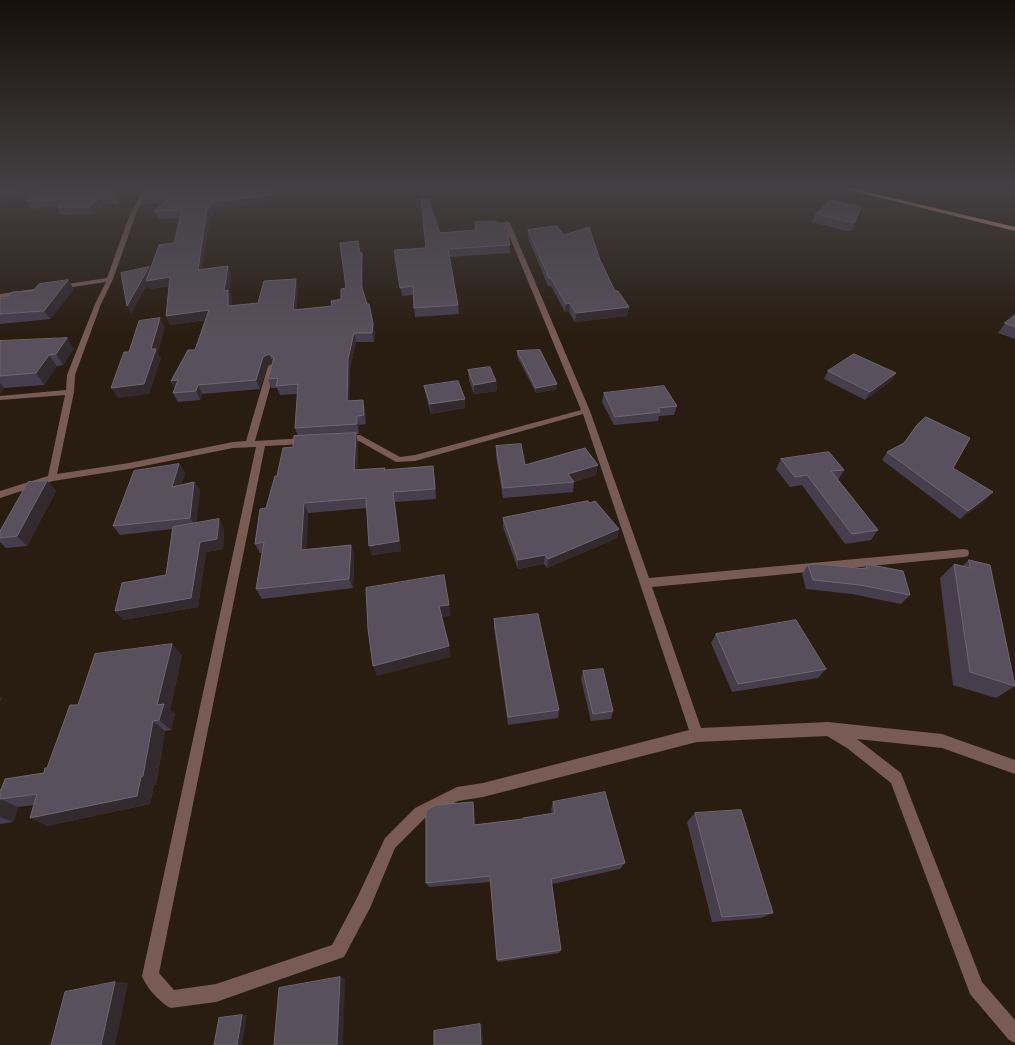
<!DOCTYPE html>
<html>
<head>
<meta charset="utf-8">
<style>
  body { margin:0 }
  canvas { display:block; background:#291d11 }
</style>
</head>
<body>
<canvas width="1015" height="1045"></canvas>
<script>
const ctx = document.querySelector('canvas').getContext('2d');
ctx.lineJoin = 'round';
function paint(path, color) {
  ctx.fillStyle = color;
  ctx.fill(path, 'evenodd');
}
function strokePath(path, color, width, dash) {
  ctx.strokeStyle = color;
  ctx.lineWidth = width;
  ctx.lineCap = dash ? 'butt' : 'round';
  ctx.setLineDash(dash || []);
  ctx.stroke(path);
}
const minor = new Path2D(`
  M 147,188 L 152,188 L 137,211 L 113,279 L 101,304 L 75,375 L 74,392 L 57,474 L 129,463 L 233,442 L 246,441 L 268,366 L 272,364 L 276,366 L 255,441 L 306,438 L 310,441 L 306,444 L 265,446 L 159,973 L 174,990 L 216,984 L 332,945 L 358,896 L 385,838 L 415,808 L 457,787 L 483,783 L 689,730 L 583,414 L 415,461 L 396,462 L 359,441 L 344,442 L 340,439 L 344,436 L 360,435 L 400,457 L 415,455 L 581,410 L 504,223 L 507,221 L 510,223 L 590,411 L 649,578 L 964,549 L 968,550 L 969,553 L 968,556 L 964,557 L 652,587 L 701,728 L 828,722 L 942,734 L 1015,760 L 1015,774 L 942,748 L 857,739 L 901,773 L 982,982 L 1015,1020 L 1015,1043 L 1009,1040 L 970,994 L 891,783 L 847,748 L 827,736 L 697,742 L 483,797 L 458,801 L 425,818 L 395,848 L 370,908 L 344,957 L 216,1002 L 171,1008 C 160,1003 146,987 142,976 L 256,447 L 233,448 L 129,469 L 53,481 L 0,498 L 0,491 L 48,476 L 65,395 L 0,400 L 0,396 L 66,390 L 67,375 L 95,304 L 106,282 L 0,298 L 0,294 L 107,278 L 131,211 Z`);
const trunk = new Path2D(`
  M 841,188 L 851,188 L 1015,227 L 1015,231 Z`);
const wall = new Path2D(`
  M 0,188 L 116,188 L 119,204 L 103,205 L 93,214 L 61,215 L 57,207 L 31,209 L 27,201 L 33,194 L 0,204 Z
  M 146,188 L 325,188 L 322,188 L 321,191 L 273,193 L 273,202 L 214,210 L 213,216 L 210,216 L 202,269 L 228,266 L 231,275 L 229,292 L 232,299 L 232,306 L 258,303 L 298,287 L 296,310 L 332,306 L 341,299 L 346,288 L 360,253 L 362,253 L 363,261 L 363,290 L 375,332 L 374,342 L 356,342 L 350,368 L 349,401 L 365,409 L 366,424 L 359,425 L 359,434 L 356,434 L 358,443 L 357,470 L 385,468 L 385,470 L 435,476 L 436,499 L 395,502 L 401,551 L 372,555 L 367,508 L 308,513 L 306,549 L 354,554 L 353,588 L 262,599 L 256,589 L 262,553 L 260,553 L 255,544 L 266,508 L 277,476 L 293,447 L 298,436 L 295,428 L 298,394 L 280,395 L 277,388 L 271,388 L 268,379 L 273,363 L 267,366 L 260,389 L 202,394 L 200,400 L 178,402 L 173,393 L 175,389 L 171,381 L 195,350 L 206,320 L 170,325 L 166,316 L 169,286 L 150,289 L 147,284 L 131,314 L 149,267 L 150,270 L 174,243 L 180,218 L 158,219 L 154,211 L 163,204 L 143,204 L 140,197 Z
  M 861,207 L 852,231 L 846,231 L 812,222 L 816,214 Z
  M 475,222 L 497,223 L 509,238 L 510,253 L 449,257 L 458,305 L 459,314 L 415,317 L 413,295 L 402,296 L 394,250 L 426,248 L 440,233 L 475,230 Z
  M 528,230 L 564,235 L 600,260 L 615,291 L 629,307 L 627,316 L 575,322 L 569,312 L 565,312 L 551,286 L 548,286 L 528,238 Z
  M 68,280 L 74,289 L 50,319 L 0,324 L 0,298 L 7,298 L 33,291 Z
  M 1015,315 L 1015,339 L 998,333 L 1005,323 Z
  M 0,341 L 74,349 L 63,365 L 57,366 L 44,385 L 4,388 L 0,393 Z
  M 517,351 L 557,384 L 557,389 L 536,393 L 517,356 Z
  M 468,370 L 496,381 L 497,391 L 474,394 L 469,380 Z
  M 828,371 L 896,373 L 891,381 L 865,400 L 824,379 Z
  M 424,386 L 465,399 L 465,408 L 431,414 L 426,396 Z
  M 604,393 L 677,406 L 674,415 L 659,416 L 658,421 L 614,425 L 602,402 Z
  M 496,446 L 525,465 L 596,475 L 574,482 L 573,492 L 503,498 L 496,456 Z
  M 887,452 L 953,468 L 986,500 L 960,519 L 882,460 Z
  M 781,459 L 844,470 L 838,480 L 878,530 L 871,540 L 845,544 L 802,485 L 790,487 L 776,469 Z
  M 179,464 L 185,473 L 181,485 L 194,482 L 200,490 L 196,523 L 224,528 L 223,549 L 206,552 L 198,607 L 123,620 L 115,611 L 166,575 L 172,529 L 120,535 L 113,526 Z
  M 47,481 L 56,491 L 27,546 L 6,548 L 0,542 L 0,531 Z
  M 590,503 L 619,529 L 617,538 L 547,568 L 544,564 L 518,569 L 503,527 L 503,518 Z
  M 969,560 L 1015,686 L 996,698 L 953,685 L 940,578 L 954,564 L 962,566 Z
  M 866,564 L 910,595 L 901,604 L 852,594 L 806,589 L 802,574 L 808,565 L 863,568 Z
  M 494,619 L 559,710 L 558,718 L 508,725 L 494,628 Z
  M 716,634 L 826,669 L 818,678 L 732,692 L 711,643 Z
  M 182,655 L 170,710 L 175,714 L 171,730 L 165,731 L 156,785 L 154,785 L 150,804 L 47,826 L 34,805 L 18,807 L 13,822 L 0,824 L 0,790 L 44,773 L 47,768 Z
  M 583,671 L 613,711 L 611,719 L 591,721 L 581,679 Z
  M 473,802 L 474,809 L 475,825 L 522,819 L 552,813 L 551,810 L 553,802 L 625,863 L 620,869 L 552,884 L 561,950 L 559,953 L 498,962 L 491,882 L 429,887 L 426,883 Z
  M 695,813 L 773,913 L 761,918 L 712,922 L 687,822 Z`);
const shadedWall = new Path2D(`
  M 25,188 L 47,188 L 48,190 L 0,204 L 0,195 Z
  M 114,188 L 116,188 L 119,204 L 115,197 Z
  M 137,188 L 145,188 L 138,198 L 135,191 Z
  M 272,188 L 273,193 L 273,202 L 214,210 L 213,216 L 210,216 L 201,278 L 198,270 L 207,208 L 212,202 Z
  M 100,197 L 103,205 L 93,214 L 89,207 Z
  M 362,253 L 363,261 L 362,293 L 361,285 Z
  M 228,266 L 231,275 L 229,292 L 232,299 L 232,315 L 228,306 L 224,291 Z
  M 149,267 L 152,275 L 170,277 L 174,285 L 150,289 L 147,284 L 131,314 L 127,306 Z
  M 296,279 L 298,287 L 296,319 L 293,310 Z
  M 68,280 L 74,289 L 50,319 L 44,311 Z
  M 570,303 L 569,312 L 565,312 L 566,304 Z
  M 629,307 L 627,316 L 575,322 L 576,313 Z
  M 209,310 L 213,319 L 170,325 L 166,316 Z
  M 160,318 L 165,328 L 158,353 L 161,359 L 149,394 L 118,398 L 111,388 L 151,349 Z
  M 373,323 L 375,332 L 374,342 L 372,333 Z
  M 354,333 L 356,342 L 350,368 L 349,410 L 347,401 L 348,359 Z
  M 67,338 L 74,349 L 63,365 L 56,354 Z
  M 269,354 L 273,363 L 267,366 L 260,389 L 256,380 L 263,357 Z
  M 49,355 L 57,366 L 44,385 L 36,373 Z
  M 896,373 L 891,381 L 865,400 L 870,392 Z
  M 178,380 L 175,390 L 171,381 Z
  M 496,381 L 497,391 L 474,394 L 474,385 Z
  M 0,383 L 4,388 L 0,393 Z
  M 557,384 L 557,389 L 536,393 L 536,388 Z
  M 198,385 L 202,394 L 200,400 L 196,391 Z
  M 465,399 L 465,408 L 431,414 L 430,404 Z
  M 363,400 L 365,409 L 366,424 L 364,415 Z
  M 357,416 L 359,425 L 359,434 L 357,424 Z
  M 356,433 L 358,443 L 357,480 L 354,470 Z
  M 179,464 L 185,473 L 178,495 L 172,487 Z
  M 598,465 L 596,475 L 574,482 L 568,474 Z
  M 433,466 L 435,476 L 436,499 L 435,489 Z
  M 47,481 L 56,491 L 27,546 L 17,536 Z
  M 194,482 L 200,490 L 196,527 L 190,518 Z
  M 393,492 L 395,502 L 401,551 L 372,555 L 369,546 Z
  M 993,492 L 986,500 L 960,519 L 968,511 Z
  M 304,503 L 308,513 L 306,559 L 301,550 Z
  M 219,519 L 224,528 L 223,549 L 206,552 L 198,607 L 123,620 L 115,611 L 191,598 L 200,542 Z
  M 619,529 L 617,538 L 547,568 L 548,559 Z
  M 351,545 L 354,554 L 353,588 L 349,579 Z
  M 545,555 L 544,564 L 518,569 L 518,560 Z
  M 449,605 L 451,616 L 441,618 L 439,606 Z
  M 172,644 L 182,655 L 170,710 L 175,714 L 171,730 L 159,720 L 157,705 Z
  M 449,646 L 451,657 L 377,676 L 373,666 Z
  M 0,697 L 2,698 L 0,703 Z
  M 153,721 L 165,731 L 156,785 L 154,785 L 150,804 L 47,826 L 30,818 Z
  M 0,799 L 18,807 L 13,822 L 0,817 Z
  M 473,802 L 474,809 L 475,832 L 474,825 Z
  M 340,977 L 345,978 L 343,1045 L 337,1045 Z
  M 115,982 L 128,983 L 115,1045 L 101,1045 Z
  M 242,1015 L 247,1015 L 242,1045 L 237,1045 Z
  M 480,1024 L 482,1024 L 483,1045 L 481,1045 Z`);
const building = new Path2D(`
  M 0,188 L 25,188 L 0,195 Z
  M 39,188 L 114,188 L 115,197 L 100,197 L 89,207 L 57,207 L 67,199 L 27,201 Z
  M 146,188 L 271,188 L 271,195 L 212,202 L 210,208 L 207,208 L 198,270 L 228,266 L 224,291 L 228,290 L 228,306 L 258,303 L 264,281 L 296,279 L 293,310 L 332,306 L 331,301 L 341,299 L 341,289 L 346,288 L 340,243 L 358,241 L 360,253 L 362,253 L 361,285 L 367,304 L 369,304 L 373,323 L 372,333 L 354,333 L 348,359 L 347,401 L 363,400 L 364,415 L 357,416 L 357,424 L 295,428 L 298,384 L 276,386 L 278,378 L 268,379 L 274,358 L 269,354 L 263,357 L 256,380 L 198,385 L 196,391 L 173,393 L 178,380 L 171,381 L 188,350 L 195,350 L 209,310 L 166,316 L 170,277 L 146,281 L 159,245 L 174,243 L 182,210 L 154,211 L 171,197 L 140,197 Z
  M 428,199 L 440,233 L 476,230 L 475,222 L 496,221 L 497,223 L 506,223 L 508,229 L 509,238 L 508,238 L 510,245 L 448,249 L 458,305 L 414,308 L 413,286 L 400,288 L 394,250 L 426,248 L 421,200 Z
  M 831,200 L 861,207 L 855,222 L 849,222 L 816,214 Z
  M 557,226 L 564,235 L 589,227 L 600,260 L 615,291 L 618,291 L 629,307 L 576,313 L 570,303 L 566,304 L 551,278 L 549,278 L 528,230 Z
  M 149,267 L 127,306 L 121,273 Z
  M 68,280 L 44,311 L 0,314 L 0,298 L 7,298 L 12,292 L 33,291 L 39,284 Z
  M 1015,315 L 1015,327 L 1005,323 Z
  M 160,318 L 151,349 L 156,349 L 144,384 L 111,388 L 124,352 L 129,352 L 139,321 Z
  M 67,338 L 56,354 L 49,355 L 36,373 L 0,376 L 0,341 Z
  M 540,350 L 557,384 L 536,388 L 517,351 Z
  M 854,354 L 896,373 L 870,392 L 828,371 Z
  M 490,367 L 496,381 L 474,385 L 468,370 Z
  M 458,381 L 465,399 L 430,404 L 424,386 Z
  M 664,386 L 677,406 L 658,408 L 660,412 L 615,417 L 604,393 Z
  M 926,417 L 970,438 L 953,468 L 993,492 L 968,511 L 887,452 L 904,443 L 917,425 Z
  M 356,433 L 354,470 L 385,468 L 384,470 L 433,466 L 435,489 L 393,492 L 399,541 L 369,546 L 366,498 L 304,503 L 301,550 L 351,545 L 349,579 L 256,589 L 264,542 L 255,544 L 260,509 L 266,508 L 275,476 L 277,476 L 283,448 L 293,447 L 294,436 Z
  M 521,444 L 525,465 L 585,448 L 598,465 L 568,474 L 574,482 L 503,488 L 496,446 Z
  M 829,452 L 844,470 L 831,471 L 878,530 L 852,534 L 807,475 L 795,477 L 781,459 Z
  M 179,464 L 172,487 L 194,482 L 190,518 L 113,526 L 134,471 Z
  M 47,481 L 17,536 L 0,538 L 0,531 L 28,482 Z
  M 588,501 L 590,503 L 595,501 L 619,529 L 548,559 L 545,555 L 518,560 L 503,518 Z
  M 219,519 L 217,539 L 200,542 L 191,598 L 115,611 L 122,583 L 166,575 L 173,527 Z
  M 969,560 L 990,565 L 1015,686 L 970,672 L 954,564 L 970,568 Z
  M 819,564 L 867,569 L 866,564 L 903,571 L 910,595 L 860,585 L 813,580 L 808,565 Z
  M 444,575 L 449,605 L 439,606 L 449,646 L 373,666 L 368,629 L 366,588 Z
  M 538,614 L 559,710 L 508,717 L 494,619 Z
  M 796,620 L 826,669 L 738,684 L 716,634 Z
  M 172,644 L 157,705 L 164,704 L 159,720 L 153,721 L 143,776 L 141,777 L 137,796 L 30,818 L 37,794 L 0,799 L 0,790 L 1,790 L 5,779 L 44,773 L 45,768 L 47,768 L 70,705 L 78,705 L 95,654 Z
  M 603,669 L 613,711 L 593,714 L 583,671 Z
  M 605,792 L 625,863 L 551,879 L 561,950 L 497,960 L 490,876 L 426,883 L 426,811 L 436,805 L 473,802 L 474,825 L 523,819 L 523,818 L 555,813 L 553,802 Z
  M 741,810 L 773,913 L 722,917 L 695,813 Z
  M 340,977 L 337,1045 L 274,1045 L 279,988 Z
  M 115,982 L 101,1045 L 51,1045 L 65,992 Z
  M 242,1015 L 237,1045 L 214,1045 L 219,1018 Z
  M 480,1024 L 481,1045 L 434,1045 L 434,1031 Z`);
paint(minor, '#775b54');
paint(trunk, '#e0a292');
paint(wall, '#463e4d');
paint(shadedWall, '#332a2e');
paint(building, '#58505c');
strokePath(building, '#6f666f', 1);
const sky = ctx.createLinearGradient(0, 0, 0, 334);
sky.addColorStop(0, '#171009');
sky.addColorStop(0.56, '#434043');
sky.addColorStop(1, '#43404300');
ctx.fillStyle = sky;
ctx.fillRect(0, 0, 1015, 334);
</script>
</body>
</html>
